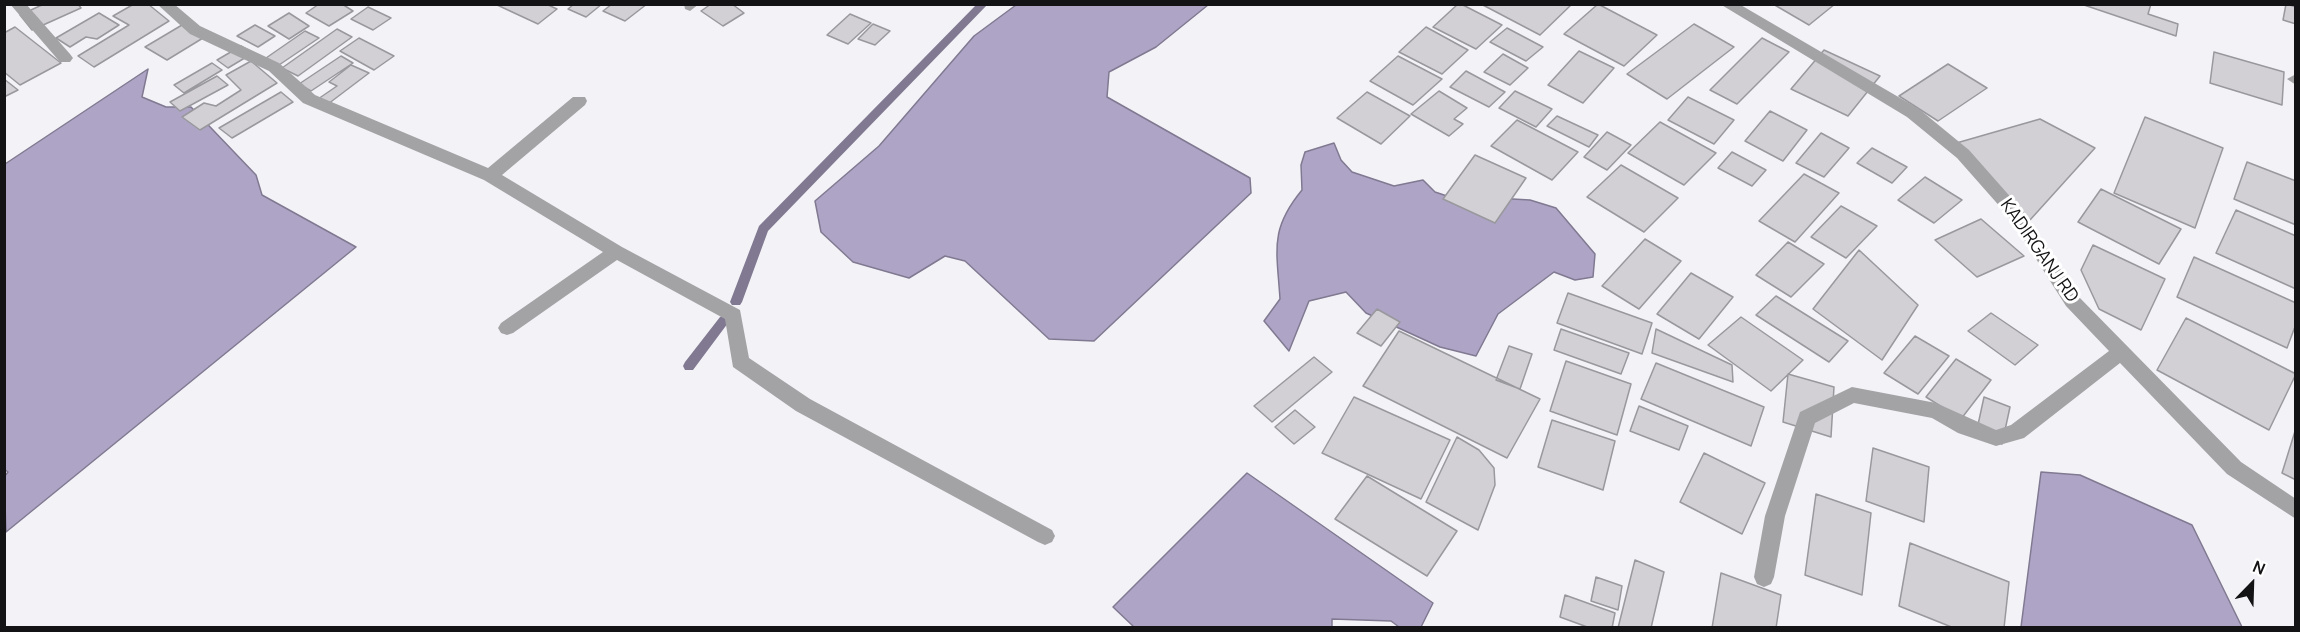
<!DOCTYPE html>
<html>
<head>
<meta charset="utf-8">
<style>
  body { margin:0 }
  #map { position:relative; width:2300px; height:632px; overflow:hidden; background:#f3f2f7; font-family:Manrope,sans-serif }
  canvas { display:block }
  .frame { position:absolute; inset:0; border:6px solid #131214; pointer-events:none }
  .north { position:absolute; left:2222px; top:554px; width:60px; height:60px; -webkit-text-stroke:4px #fff; paint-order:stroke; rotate:23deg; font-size:16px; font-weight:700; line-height:24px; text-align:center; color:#131214 }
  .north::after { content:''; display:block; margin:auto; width:21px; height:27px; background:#131214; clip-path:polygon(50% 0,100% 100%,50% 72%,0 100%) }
</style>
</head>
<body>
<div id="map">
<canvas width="2300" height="632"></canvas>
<div class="frame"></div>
<div class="north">N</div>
</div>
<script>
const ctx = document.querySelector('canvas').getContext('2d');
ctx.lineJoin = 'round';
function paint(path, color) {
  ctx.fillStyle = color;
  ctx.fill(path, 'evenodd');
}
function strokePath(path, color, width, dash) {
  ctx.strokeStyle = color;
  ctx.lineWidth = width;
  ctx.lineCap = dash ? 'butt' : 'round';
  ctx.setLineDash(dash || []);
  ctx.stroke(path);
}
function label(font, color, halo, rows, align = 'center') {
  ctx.font = font + ' Manrope,sans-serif';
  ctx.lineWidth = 6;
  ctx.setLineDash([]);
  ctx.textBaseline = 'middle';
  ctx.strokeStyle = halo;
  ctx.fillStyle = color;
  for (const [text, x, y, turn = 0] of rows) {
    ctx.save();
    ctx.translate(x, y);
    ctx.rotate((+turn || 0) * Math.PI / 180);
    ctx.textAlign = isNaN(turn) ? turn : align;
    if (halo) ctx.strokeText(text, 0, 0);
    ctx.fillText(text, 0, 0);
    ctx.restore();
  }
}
const water = new Path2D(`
  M 1016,5 L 1208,5 L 1156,47 L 1109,72 L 1107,97 L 1250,178 L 1251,193 L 1094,341 L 1049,339 L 965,261 L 945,256 L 909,278 L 853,262 L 821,232 L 815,201 L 879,146 L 974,36 Z
  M 148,69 L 142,97 L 166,107 L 191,107 L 256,175 L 262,195 L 356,247 L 6,532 L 4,477 L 8,472 L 4,469 L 5,164 Z
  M 1334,143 L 1341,160 L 1352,172 L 1394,186 L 1423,180 L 1435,192 L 1471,204 L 1495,198 L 1530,200 L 1556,208 L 1595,254 L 1593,277 L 1575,280 L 1554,272 L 1498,314 L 1476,356 L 1440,347 L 1366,313 L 1346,292 L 1309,301 L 1289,351 L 1264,321 L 1280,299 C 1277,250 1269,230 1302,190 L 1301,165 L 1305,152 Z
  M 2041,472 L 2080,475 L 2192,525 L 2242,627 L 2021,627 Z
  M 1247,473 L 1433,603 L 1421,627 L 1399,627 L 1391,621 L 1332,619 L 1332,628 L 1134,627 L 1113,607 Z`);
const stream = new Path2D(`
  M 977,4 L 988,4 L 768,231 L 742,302 L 740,305 L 732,305 L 730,302 L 759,226 Z
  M 724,315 L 728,317 L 730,320 L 728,323 L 693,370 L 685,370 L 683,366 L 685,362 L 720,317 Z`);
const building = new Path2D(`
  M 44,4 L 78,4 L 81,8 L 32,30 L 20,15 Z
  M 134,4 L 148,4 L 169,21 L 94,67 L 78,56 L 129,25 L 113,16 Z
  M 319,4 L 342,4 L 353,11 L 329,26 L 306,13 Z
  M 495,4 L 546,4 L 557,9 L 538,24 Z
  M 574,4 L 602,4 L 586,17 L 568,9 Z
  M 612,4 L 647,4 L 625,21 L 603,11 Z
  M 711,4 L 732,4 L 744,13 L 723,26 L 701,11 Z
  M 1458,4 L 1461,4 L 1502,25 L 1476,49 L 1433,27 Z
  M 1481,4 L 1572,4 L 1540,35 Z
  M 1598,4 L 1657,35 L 1624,66 L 1564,34 Z
  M 1773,4 L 1835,4 L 1809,25 Z
  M 2081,4 L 2151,4 L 2148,14 L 2178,24 L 2176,36 Z
  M 2286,4 L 2296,7 L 2296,24 L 2283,20 Z
  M 368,7 L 391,18 L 373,30 L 351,19 Z
  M 99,13 L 119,25 L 97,39 L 86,37 L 70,47 L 56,38 Z
  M 289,13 L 309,26 L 289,39 L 268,26 Z
  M 850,14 L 871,23 L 848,44 L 827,35 Z
  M 873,24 L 890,31 L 875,45 L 858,39 Z
  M 1694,24 L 1734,47 L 1667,99 L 1627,74 Z
  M 182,25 L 203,38 L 167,60 L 145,47 Z
  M 255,25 L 275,36 L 258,47 L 237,36 Z
  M 15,27 L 61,63 L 20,85 L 4,72 L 4,33 Z
  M 1426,27 L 1468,50 L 1442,74 L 1399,52 Z
  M 1507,28 L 1543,47 L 1526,61 L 1490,42 Z
  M 337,29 L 352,37 L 298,76 L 282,68 Z
  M 305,31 L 319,38 L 279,65 L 266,58 Z
  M 359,38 L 394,56 L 374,70 L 340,51 Z
  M 1762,38 L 1789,52 L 1737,104 L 1710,90 Z
  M 241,46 L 253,53 L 228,68 L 217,60 Z
  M 1824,50 L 1880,76 L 1848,116 L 1791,89 Z
  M 1579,51 L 1614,68 L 1583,103 L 1548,85 Z
  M 2214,52 L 2284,72 L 2282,105 L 2210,83 Z
  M 1503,54 L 1528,68 L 1510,85 L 1484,72 Z
  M 341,56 L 353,63 L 311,91 L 299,84 Z
  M 1398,56 L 1442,79 L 1413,105 L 1370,81 Z
  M 251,61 L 277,83 L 200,130 L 182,117 L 204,103 L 216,106 L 241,90 L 226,75 Z
  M 212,63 L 222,70 L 184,93 L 174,85 Z
  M 1948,64 L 1987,88 L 1938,121 L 1899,96 Z
  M 351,65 L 369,73 L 328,104 L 318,99 L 337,86 L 329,82 Z
  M 1466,71 L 1505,92 L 1489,107 L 1450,87 Z
  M 217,76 L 228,85 L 180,111 L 170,102 Z
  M 4,79 L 18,90 L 4,97 Z
  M 1439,91 L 1467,108 L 1454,119 L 1463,124 L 1449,136 L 1411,114 Z
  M 1515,91 L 1552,109 L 1536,127 L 1499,108 Z
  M 281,92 L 293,102 L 232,138 L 219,128 Z
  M 1367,92 L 1410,116 L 1381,144 L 1337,118 Z
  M 1688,97 L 1734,120 L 1714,144 L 1668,120 Z
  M 1770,111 L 1807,130 L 1783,161 L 1745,141 Z
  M 1557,116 L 1598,135 L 1589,147 L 1547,126 Z
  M 2145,117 L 2223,148 L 2195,228 L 2114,193 Z
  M 2040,119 L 2095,148 L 2030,220 L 1953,144 Z
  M 1517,120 L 1578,152 L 1552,180 L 1491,146 Z
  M 1660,122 L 1716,153 L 1684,185 L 1628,153 Z
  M 1607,132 L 1631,145 L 1607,170 L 1584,157 Z
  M 1821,133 L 1849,148 L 1824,177 L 1796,163 Z
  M 1872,148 L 1907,167 L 1892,183 L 1857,163 Z
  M 1732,152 L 1766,170 L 1752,186 L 1718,168 Z
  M 1475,155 L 1526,178 L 1495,223 L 1443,199 Z
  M 2247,162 L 2296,181 L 2296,225 L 2234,199 Z
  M 1621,165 L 1678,198 L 1644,232 L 1587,197 Z
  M 1804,174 L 1839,193 L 1795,242 L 1759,221 Z
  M 1925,177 L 1962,200 L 1934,223 L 1898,200 Z
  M 2101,189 L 2181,229 L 2159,264 L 2078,222 Z
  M 1841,206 L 1877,226 L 1846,258 L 1811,237 Z
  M 2236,210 L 2296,236 L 2296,289 L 2216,253 Z
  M 1981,219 L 2024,256 L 1977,277 L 1935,240 Z
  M 1645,239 L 1681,261 L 1639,309 L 1602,286 Z
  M 1788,242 L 1824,264 L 1791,297 L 1756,275 Z
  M 2093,245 L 2165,279 L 2141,330 L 2099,309 L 2081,270 Z
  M 1859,250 L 1918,305 L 1882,360 L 1813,309 Z
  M 2194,257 L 2296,303 L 2296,324 L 2287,348 L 2177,297 Z
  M 1691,273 L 1733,297 L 1699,339 L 1657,314 Z
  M 1568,293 L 1652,323 L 1642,354 L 1557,323 Z
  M 1776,296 L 1848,341 L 1829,362 L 1756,315 Z
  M 1377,309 L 1400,322 L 1381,346 L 1357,333 Z
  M 1991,313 L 2038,345 L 2015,365 L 1968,331 Z
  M 1741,317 L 1803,360 L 1771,391 L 1708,345 Z
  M 2186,318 L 2296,374 L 2269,430 L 2157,370 Z
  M 1561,329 L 1629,353 L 1621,374 L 1554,350 Z
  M 1656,329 L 1732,365 L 1733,382 L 1652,353 Z
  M 1399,331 L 1540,399 L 1507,458 L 1363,386 Z
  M 1915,336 L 1949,356 L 1918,394 L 1884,373 Z
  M 1509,346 L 1532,354 L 1520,389 L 1496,380 Z
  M 1314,357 L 1332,372 L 1272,422 L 1254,406 Z
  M 1956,359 L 1991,380 L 1961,419 L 1926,397 Z
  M 1566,361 L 1631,384 L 1617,435 L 1550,411 Z
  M 1656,363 L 1764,407 L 1751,446 L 1641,399 Z
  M 1788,374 L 1834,387 L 1831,437 L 1783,422 Z
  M 1354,397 L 1450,440 L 1421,499 L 1322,453 Z
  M 1984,397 L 2010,407 L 2002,444 L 1976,434 Z
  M 1639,406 L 1688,426 L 1679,450 L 1630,431 Z
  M 1295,410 L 1315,427 L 1294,444 L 1275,427 Z
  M 1552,420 L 1615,441 L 1603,490 L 1538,467 Z
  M 2296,428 L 2296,480 L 2282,473 Z
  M 1457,437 L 1479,450 L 1494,468 L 1495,485 L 1478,530 L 1426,502 Z
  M 1873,448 L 1929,467 L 1924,522 L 1866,501 Z
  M 1704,453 L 1765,483 L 1742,534 L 1680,502 Z
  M 1367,476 L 1457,531 L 1427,576 L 1335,519 Z
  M 1816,494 L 1871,513 L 1862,595 L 1805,575 Z
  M 1910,543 L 2009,582 L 2004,628 L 1954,628 L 1899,606 Z
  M 1635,560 L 1664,572 L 1651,628 L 1618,628 Z
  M 1721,573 L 1781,595 L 1776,628 L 1712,628 Z
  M 1596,577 L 1622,586 L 1618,610 L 1591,601 Z
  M 1565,595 L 1615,613 L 1612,628 L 1590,628 L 1560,617 Z`);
const minor = new Path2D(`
  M 10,4 L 26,4 L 70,54 L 73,58 L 70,62 L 60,62 Z
  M 157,4 L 174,4 L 200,26 L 279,63 L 315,95 L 488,168 L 573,97 L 585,97 L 587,101 L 585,105 L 502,175 L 622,247 L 740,310 L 749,358 L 810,399 L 1052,530 L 1055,536 L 1052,542 L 1045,545 L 1038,542 L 796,411 L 733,367 L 725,319 L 617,260 L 513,333 L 507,335 L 501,333 L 498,328 L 501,323 L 603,252 L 484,180 L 303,103 L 269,71 L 190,34 Z
  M 684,4 L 699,4 L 690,11 L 685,9 Z
  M 1720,4 L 1739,4 L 1919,109 L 1969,150 L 2022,210 L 2078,296 L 2241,462 L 2296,499 L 2296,519 L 2227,474 L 2120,363 L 2024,438 L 1996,446 L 1958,433 L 1932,418 L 1854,403 L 1815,423 L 1785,516 L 1774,577 L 1771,584 L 1764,587 L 1757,584 L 1754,577 L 1765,516 L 1800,412 L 1852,387 L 1936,403 L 1996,430 L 2011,425 L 2109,351 L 2066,306 L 2010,218 L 1957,158 L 1907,117 Z
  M 2296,74 L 2296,85 L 2287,79 Z`);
const streetNames = [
  ["KADIRGANJ RD",2039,251,55]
];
paint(water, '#aea5c6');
strokePath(water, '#807991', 1.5);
paint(stream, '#807991');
paint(building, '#d2d0d5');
strokePath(building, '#99989c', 1.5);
paint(minor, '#a3a3a5');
label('18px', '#131214', '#fff', streetNames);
</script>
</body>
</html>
